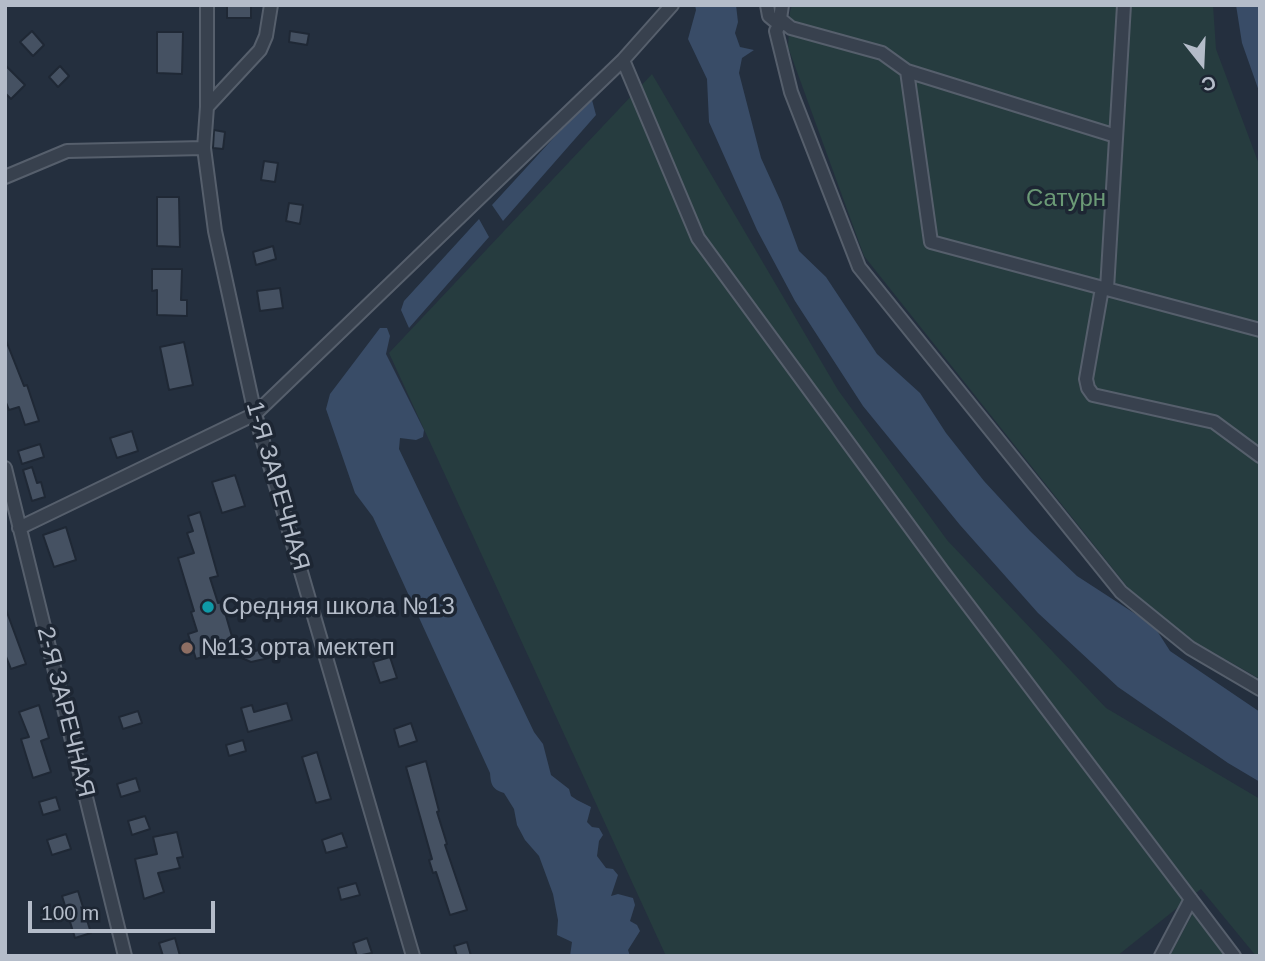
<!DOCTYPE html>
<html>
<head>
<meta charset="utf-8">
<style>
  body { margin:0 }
  #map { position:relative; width:1265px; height:961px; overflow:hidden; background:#242f3e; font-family:Helvetica,sans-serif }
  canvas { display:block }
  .frame { position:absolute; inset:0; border:7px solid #b4bcc9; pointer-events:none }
  .north { position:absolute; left:1167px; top:28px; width:70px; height:70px; -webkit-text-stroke:5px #1d2633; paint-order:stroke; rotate:162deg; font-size:19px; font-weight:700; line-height:28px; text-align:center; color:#b4bcc9 }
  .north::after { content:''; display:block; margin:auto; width:24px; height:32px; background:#b4bcc9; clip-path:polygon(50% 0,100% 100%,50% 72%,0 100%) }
  .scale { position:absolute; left:28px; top:901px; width:187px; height:32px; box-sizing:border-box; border:4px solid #b4bcc9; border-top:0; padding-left:9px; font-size:21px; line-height:24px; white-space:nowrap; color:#b4bcc9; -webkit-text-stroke:5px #1d2633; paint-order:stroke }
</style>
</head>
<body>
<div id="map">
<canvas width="1265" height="961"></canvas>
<div class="frame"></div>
<div class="north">С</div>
<div class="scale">100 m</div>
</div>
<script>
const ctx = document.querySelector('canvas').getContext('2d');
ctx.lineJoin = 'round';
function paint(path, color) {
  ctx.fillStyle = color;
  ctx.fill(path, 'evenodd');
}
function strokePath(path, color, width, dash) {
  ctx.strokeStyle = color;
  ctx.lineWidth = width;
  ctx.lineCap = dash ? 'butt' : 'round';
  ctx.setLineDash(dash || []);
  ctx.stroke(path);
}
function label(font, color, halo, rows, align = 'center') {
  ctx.font = font + ' Helvetica,sans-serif';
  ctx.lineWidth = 7;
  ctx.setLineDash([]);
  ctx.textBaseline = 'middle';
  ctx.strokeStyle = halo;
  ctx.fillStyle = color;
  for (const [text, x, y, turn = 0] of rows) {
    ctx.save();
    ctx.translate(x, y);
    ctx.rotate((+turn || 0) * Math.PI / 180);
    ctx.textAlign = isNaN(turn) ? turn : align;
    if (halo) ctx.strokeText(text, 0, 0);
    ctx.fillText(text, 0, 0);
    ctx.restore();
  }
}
const green = new Path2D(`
  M 792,5 L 1213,5 L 1216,49 L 1260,167 L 1260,679 L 1195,642 L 1129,589 L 864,256 L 788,47 L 790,12 Z
  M 652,74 L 838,390 L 947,540 L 1106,708 L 1260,799 L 1260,956 L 1256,956 L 1201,889 L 1117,956 L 666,956 L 389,353 Z
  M 1194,911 L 1230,956 L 1170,956 Z`);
const water = new Path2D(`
  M 695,5 L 736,5 L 738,22 L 735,33 L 740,47 L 754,50 L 742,58 L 739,73 L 761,158 L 781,202 L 799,251 L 826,277 L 877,354 L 920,393 L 946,433 L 984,481 L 1030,531 L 1077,576 L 1154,626 L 1170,651 L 1260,712 L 1260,782 L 1228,763 L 1118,687 L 1038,613 L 960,525 L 863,406 L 795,301 L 757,230 L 709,122 L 707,79 L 688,39 L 696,10 Z
  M 1236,5 L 1260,5 L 1260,94 L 1242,43 Z
  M 592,100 L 596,115 L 503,221 L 492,205 L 580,109 Z
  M 479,219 L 489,237 L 409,328 L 401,310 L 404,301 Z
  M 380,328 L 387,328 L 390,336 L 386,354 L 424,430 L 423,437 L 416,440 L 400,438 L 399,449 L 534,732 L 543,744 L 551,775 L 569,789 L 571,796 L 577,800 L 591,807 L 587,822 L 592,827 L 599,828 L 603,835 L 599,841 L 597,856 L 606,868 L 613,869 L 618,875 L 611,896 L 618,894 L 633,898 L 635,905 L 630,921 L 637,925 L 640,931 L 628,950 L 630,956 L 570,956 L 572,942 L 557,935 L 558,920 L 553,894 L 539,856 L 525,840 L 517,825 L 514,809 L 504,793 C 492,789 491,785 490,773 L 373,517 L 355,493 L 326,409 L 330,394 Z`);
const building = new Path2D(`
  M 227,5 L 251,5 L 251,18 L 227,18 Z
  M 32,31 L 44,45 L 33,56 L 20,42 Z
  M 290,31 L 309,34 L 307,45 L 289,42 Z
  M 157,32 L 183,32 L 182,74 L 157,73 Z
  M 5,65 L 25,85 L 11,99 L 5,93 Z
  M 60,66 L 69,76 L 58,87 L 49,77 Z
  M 214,130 L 225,132 L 223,149 L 213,148 Z
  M 264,161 L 278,163 L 275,182 L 261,180 Z
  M 157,197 L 179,197 L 180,247 L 157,246 Z
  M 289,203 L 303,205 L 300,224 L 286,221 Z
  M 273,246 L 276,259 L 256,265 L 253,252 Z
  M 152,269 L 182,269 L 181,300 L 187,300 L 187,316 L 157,315 L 157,290 L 152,291 Z
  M 280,288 L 283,308 L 260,311 L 257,291 Z
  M 5,338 L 24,386 L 27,385 L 39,421 L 25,425 L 19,407 L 9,410 L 5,400 Z
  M 184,342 L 193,385 L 169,390 L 160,347 Z
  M 132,431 L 138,451 L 117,458 L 110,438 Z
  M 40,444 L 44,457 L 22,464 L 18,451 Z
  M 32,467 L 37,483 L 41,482 L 45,497 L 32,501 L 23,470 Z
  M 235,475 L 245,506 L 222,513 L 212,482 Z
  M 200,512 L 218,576 L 210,578 L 218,603 L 222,602 L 235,647 L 196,659 L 188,634 L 197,631 L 191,612 L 194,611 L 178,558 L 194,553 L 187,533 L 193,531 L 188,516 Z
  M 66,527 L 76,560 L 54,567 L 43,535 Z
  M 5,607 L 26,664 L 11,669 L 5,654 Z
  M 266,648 L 269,658 L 251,662 L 237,656 Z
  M 390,657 L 397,678 L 380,683 L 373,662 Z
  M 287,703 L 292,720 L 248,732 L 241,708 L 252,705 L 254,712 Z
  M 39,705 L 49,738 L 41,741 L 51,772 L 33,778 L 21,739 L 29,737 L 19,712 Z
  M 138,711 L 142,723 L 123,729 L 119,717 Z
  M 411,723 L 417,741 L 399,747 L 394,729 Z
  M 243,740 L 246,751 L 229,756 L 226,745 Z
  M 317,752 L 331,799 L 316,803 L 302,757 Z
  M 426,761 L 439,811 L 437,812 L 447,844 L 445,845 L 467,910 L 450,915 L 436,872 L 433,873 L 429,860 L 432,859 L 406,767 Z
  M 136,778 L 140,791 L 121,797 L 117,784 Z
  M 56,797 L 60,810 L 43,815 L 39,802 Z
  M 145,816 L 150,829 L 132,835 L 128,821 Z
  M 177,832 L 183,857 L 177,858 L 180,868 L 158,873 L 164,892 L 144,899 L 135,859 L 157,854 L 153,837 Z
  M 342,833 L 347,847 L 326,853 L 322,840 Z
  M 66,834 L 71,849 L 52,855 L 47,840 Z
  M 356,883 L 360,895 L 341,900 L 338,888 Z
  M 78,891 L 91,933 L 75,938 L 62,896 Z
  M 175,938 L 180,956 L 163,956 L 159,943 Z
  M 367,938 L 372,953 L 357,956 L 353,943 Z
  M 467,942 L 471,956 L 457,956 L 454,946 Z`);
const minor = new Path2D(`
  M 207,5 L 207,107 L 204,148 L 215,231 L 255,414 L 413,956
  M 767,5 L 769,16 L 775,21 L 781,22 L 776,31 L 791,92 L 859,267 L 1121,592 L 1190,648 L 1260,689
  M 782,5 L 780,19 L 791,28 L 882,53 L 907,71 L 1116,136
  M 623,60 L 698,238 L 943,572 L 1234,956
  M 907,71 L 931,242 L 1260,330
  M 207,107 L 260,50 L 266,36 L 271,5
  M 5,177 L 67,151 L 204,148
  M 1102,288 L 1086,379 L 1088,388 L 1093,395 L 1214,422 L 1260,456
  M 1107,289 L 1124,5
  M 5,468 L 125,956
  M 19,528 L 255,414 L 623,60 L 672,5
  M 1161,956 L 1191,899`);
const markers = [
  [208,607,7,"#0f9aa8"],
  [187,648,7,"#8d6e63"]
];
const parkNames = [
  ["Сатурн",1066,199]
];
const streetNames = [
  ["1-Я ЗАРЕЧНАЯ",277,486,74],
  ["2-Я ЗАРЕЧНАЯ",65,712,76]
];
const poiNames = [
  ["Средняя школа №13",222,607],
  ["№13 орта мектеп",201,648]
];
paint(green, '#263c3f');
paint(water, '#394c67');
paint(building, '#455162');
strokePath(building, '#1f2835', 2);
strokePath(minor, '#565f6c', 16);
strokePath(minor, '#38414e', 12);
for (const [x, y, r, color] of markers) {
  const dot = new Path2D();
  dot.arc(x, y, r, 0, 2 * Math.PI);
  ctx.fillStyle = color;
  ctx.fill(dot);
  strokePath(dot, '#1d2633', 2.5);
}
label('24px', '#6b9a76', '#1d2633', parkNames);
label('24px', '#b4bcc9', '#1d2633', streetNames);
label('24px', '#b4bcc9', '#1d2633', poiNames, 'left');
</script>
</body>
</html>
